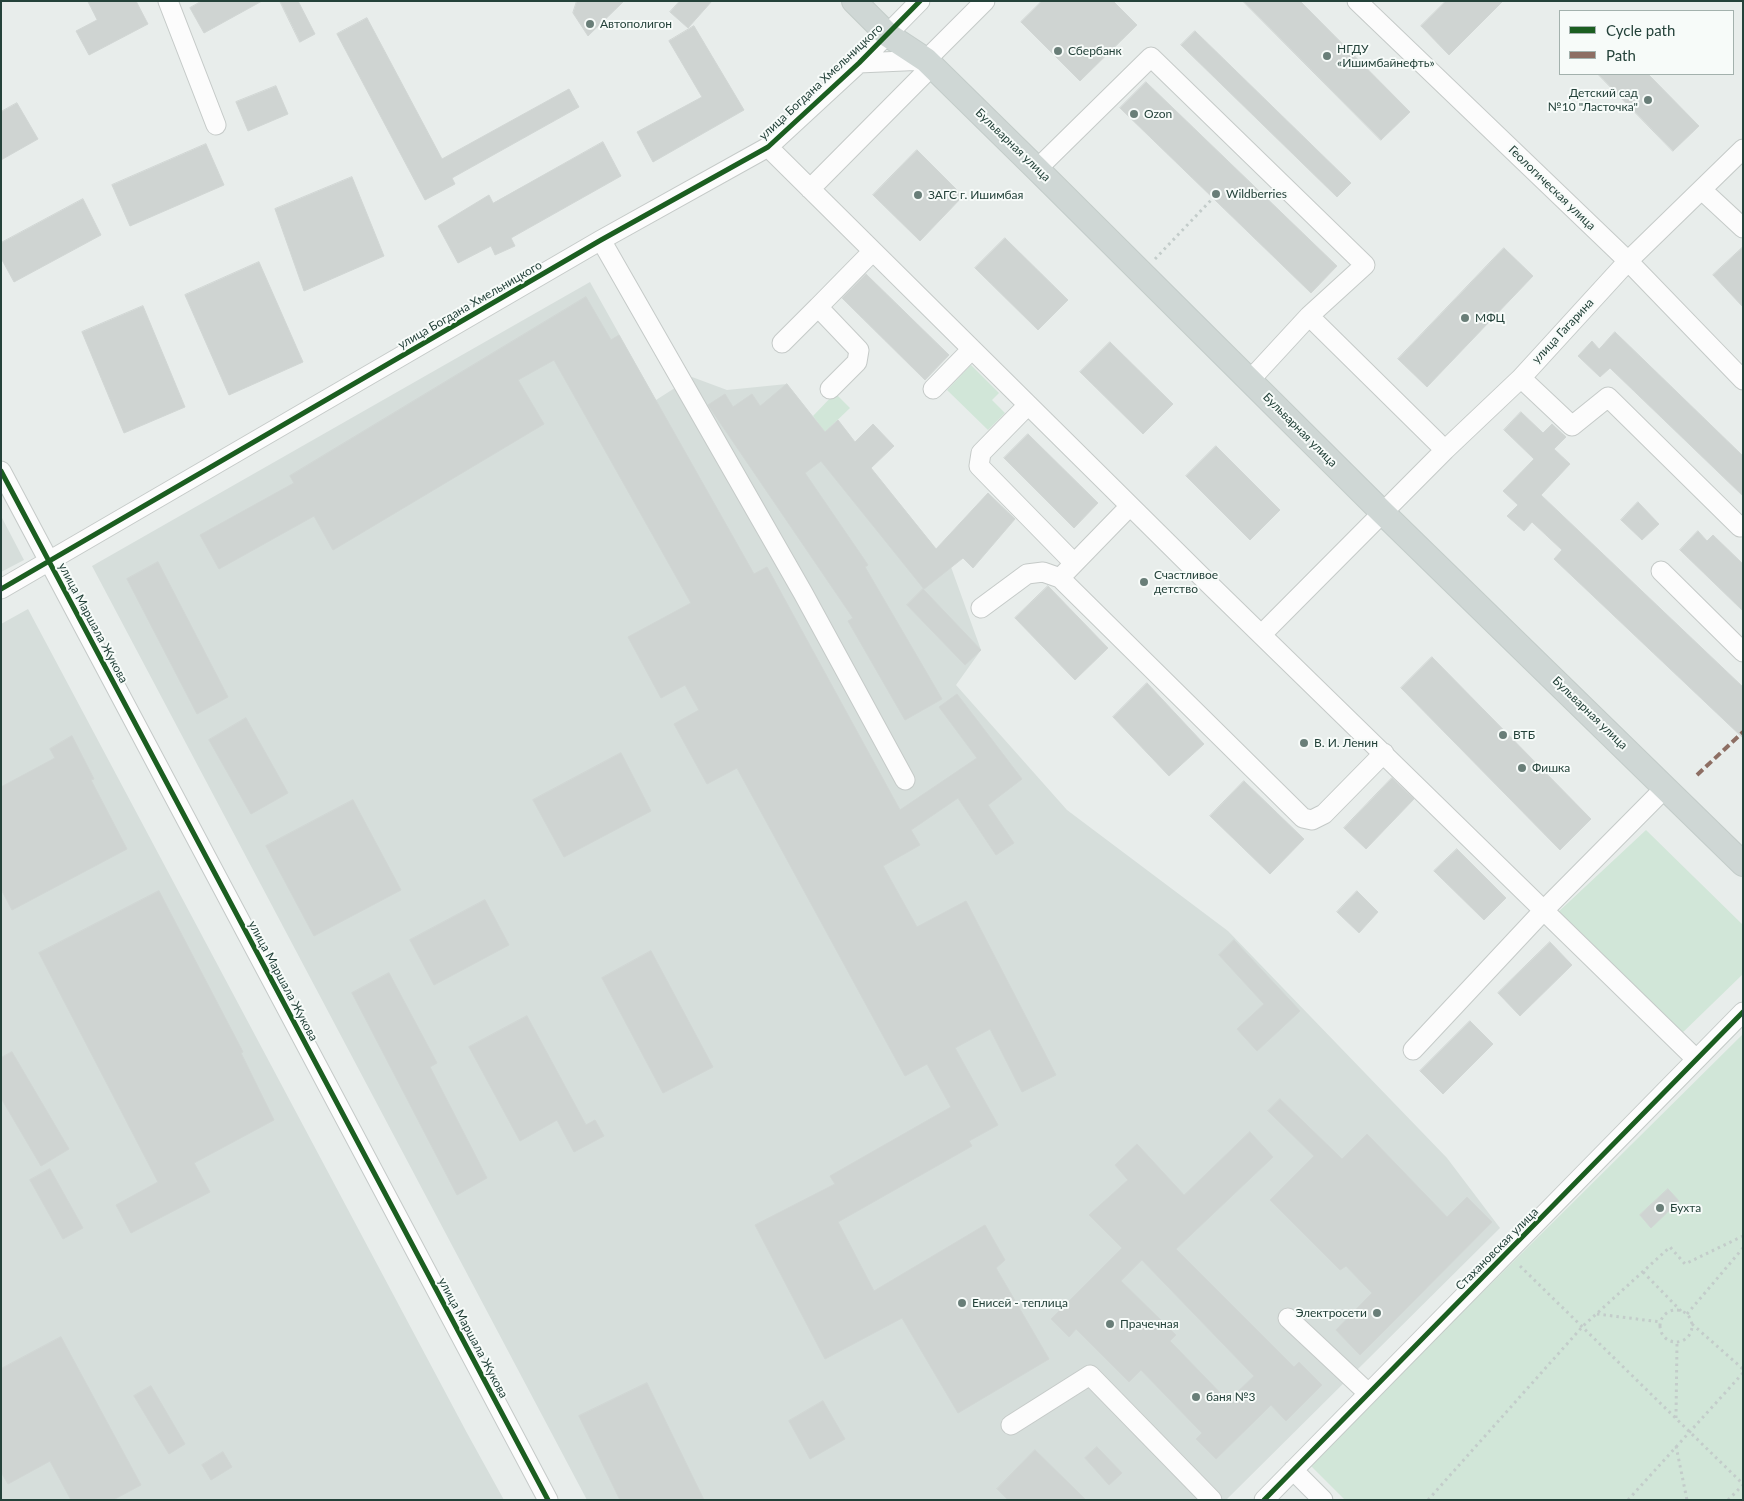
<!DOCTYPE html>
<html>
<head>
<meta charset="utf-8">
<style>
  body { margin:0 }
  #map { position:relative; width:1744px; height:1501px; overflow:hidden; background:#e8edeb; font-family:Lato,sans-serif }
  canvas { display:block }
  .frame { position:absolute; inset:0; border:2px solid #24423a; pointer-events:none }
  .legend { position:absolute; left:1559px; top:10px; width:175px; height:65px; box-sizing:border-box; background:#f7fbf9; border:1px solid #a3b1ad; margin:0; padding:6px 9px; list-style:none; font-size:15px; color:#24423a }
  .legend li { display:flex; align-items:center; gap:10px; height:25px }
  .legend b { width:25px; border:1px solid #a3b1ad }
</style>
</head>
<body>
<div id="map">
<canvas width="1744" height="1501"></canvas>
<div class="frame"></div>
<ul class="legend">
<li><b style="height:6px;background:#1b5e20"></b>Cycle path</li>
<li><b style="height:6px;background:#8d6e63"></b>Path</li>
</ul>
</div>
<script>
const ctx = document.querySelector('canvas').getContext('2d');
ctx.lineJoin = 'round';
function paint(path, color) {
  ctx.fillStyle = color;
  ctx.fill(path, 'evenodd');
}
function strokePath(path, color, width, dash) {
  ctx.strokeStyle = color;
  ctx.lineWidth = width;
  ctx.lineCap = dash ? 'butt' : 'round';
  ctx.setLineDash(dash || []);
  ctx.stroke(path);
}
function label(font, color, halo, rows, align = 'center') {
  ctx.font = font + ' Lato,sans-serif';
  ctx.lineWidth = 4;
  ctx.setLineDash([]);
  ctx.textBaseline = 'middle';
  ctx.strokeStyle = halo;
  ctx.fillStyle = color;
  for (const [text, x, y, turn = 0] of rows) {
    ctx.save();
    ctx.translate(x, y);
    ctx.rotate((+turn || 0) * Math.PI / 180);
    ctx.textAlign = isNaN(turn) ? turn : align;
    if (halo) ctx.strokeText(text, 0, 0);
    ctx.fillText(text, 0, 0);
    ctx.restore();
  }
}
const built = new Path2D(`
  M 590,282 L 656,400 L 692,377 L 727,390 L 787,384 L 825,432 L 838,420 L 851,437 L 836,449 L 878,477 L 951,567 L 981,650 L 956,685 L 1067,810 L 1228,931 L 1447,1158 L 1500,1228 L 1226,1500 L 587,1500 L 92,566 Z
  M 1,516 L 24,560 L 1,572 Z
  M 28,609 L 467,1433 L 504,1500 L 1,1500 L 1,624 Z`);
const green = new Path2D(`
  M 971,365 L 999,393 L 992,400 L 1005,413 L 988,430 L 947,390 Z
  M 835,393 L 850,408 L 825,432 L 813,416 Z
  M 1646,830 L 1743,925 L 1743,974 L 1677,1038 L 1556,914 Z
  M 1743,1034 L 1743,1500 L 1345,1500 L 1309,1464 Z`);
const building = new Path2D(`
  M 88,1 L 136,1 L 148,24 L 89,55 L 76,31 L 97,20 Z
  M 202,1 L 262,1 L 204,33 L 190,8 Z
  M 280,1 L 298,1 L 315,34 L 300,42 Z
  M 577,1 L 624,1 L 588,36 L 573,13 Z
  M 680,1 L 712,1 L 688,28 L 670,12 Z
  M 1042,1 L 1113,1 L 1137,25 L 1080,81 L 1021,22 Z
  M 1243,1 L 1300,1 L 1410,112 L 1381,140 Z
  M 1446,1 L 1503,1 L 1449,55 L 1421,26 Z
  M 367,18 L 442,159 L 569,89 L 579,107 L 452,178 L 455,184 L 425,200 L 337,34 Z
  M 694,26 L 744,110 L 653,162 L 637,132 L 702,97 L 669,41 Z
  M 1195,31 L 1351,183 L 1337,197 L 1181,45 Z
  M 1598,74 L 1648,74 L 1699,126 L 1673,151 Z
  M 1146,82 L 1337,266 L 1311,293 L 1120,108 Z
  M 276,86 L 288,114 L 248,131 L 236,102 Z
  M 17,103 L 38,139 L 1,160 L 1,112 Z
  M 603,142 L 621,176 L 511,238 L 515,246 L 495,255 L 491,246 L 458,263 L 438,226 L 489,195 L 493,203 Z
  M 206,144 L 224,185 L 130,226 L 112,185 Z
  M 917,150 L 963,196 L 920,241 L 873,195 Z
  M 352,177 L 384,256 L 304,291 L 275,209 Z
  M 83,199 L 101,235 L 14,282 L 1,258 L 1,243 Z
  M 1005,238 L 1068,300 L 1038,330 L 975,268 Z
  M 1743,247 L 1743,307 L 1713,275 Z
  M 1504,248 L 1533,276 L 1427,387 L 1398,359 Z
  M 259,262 L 303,362 L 229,395 L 185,295 Z
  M 866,274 L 949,355 L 925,380 L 842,298 Z
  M 586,297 L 611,340 L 619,335 L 754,574 L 767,567 L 900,810 L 977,758 L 939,707 L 957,694 L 1022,779 L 988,805 L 1014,843 L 996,855 L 958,798 L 911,830 L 920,845 L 883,866 L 917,927 L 966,901 L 1056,1075 L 1022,1092 L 990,1029 L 955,1048 L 998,1125 L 969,1141 L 972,1146 L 838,1222 L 874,1291 L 985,1225 L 1005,1260 L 996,1268 L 1049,1359 L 958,1413 L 902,1318 L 825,1359 L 755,1225 L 835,1184 L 830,1176 L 951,1107 L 927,1064 L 905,1076 L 737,768 L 707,784 L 674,724 L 699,710 L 685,685 L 661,698 L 628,637 L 691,603 L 554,360 L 518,380 L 544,424 L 333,550 L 314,516 L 219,569 L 200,535 L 294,483 L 290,476 Z
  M 143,306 L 185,407 L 124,433 L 82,332 Z
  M 1615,332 L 1743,456 L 1743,496 L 1610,368 L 1600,377 L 1578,356 L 1592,341 L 1599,349 Z
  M 1110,342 L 1173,404 L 1143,434 L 1080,372 Z
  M 787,384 L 825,432 L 838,420 L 855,442 L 873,424 L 894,446 L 871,468 L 936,549 L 988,493 L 1015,519 L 973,568 L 963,558 L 924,589 L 821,461 L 805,473 L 868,565 L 865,567 L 942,699 L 905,720 L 848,621 L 853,618 L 708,405 L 725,394 L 733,407 L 752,394 L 760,406 Z
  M 1521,412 L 1543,433 L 1552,424 L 1566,437 L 1554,449 L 1570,464 L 1541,495 L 1743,687 L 1743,738 L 1554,559 L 1562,550 L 1532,522 L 1524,531 L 1507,516 L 1518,505 L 1503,491 L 1534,459 L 1504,430 Z
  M 1028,434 L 1098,503 L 1074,528 L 1004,458 Z
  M 1216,446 L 1280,510 L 1250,540 L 1186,476 Z
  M 1638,502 L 1659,524 L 1642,540 L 1621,520 Z
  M 1698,531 L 1707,541 L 1713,535 L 1743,564 L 1743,611 L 1680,550 Z
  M 158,562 L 228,697 L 197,714 L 127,579 Z
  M 1048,586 L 1108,648 L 1075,680 L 1015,618 Z
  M 923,589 L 981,650 L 965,665 L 907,605 Z
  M 1432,657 L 1591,819 L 1560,850 L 1401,688 Z
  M 1147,683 L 1204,744 L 1169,776 L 1113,717 Z
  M 246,718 L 288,793 L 251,814 L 209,740 Z
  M 72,736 L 94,779 L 91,780 L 127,849 L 12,910 L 1,889 L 1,787 L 55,758 L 50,749 Z
  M 621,753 L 651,811 L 564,857 L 533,800 Z
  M 1392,778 L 1414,799 L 1366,849 L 1344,828 Z
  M 1244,781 L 1304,839 L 1270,874 L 1210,816 Z
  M 353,800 L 401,890 L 314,936 L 266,846 Z
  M 1457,849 L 1506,898 L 1484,920 L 1434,871 Z
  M 159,891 L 243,1052 L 241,1053 L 274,1120 L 194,1163 L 210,1192 L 131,1233 L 116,1205 L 158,1182 L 39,953 Z
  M 1357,891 L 1378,912 L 1359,933 L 1337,912 Z
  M 485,900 L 509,945 L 434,985 L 410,940 Z
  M 1234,940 L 1300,1011 L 1257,1051 L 1237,1029 L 1264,1004 L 1219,955 Z
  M 1550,942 L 1572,965 L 1520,1016 L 1498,993 Z
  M 651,951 L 713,1067 L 663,1093 L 602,978 Z
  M 389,973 L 437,1063 L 430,1067 L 487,1178 L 457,1195 L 352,993 Z
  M 527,1016 L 586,1125 L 595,1120 L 604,1136 L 574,1152 L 557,1120 L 520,1141 L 469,1047 Z
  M 1470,1021 L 1493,1044 L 1443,1094 L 1420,1071 Z
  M 12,1052 L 69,1149 L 41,1166 L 1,1098 L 1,1058 Z
  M 1280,1099 L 1342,1159 L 1367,1134 L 1447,1217 L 1467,1197 L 1492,1222 L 1360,1355 L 1336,1330 L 1372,1293 L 1346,1266 L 1340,1270 L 1270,1200 L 1314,1156 L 1268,1111 Z
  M 1250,1132 L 1273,1157 L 1176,1249 L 1294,1367 L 1299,1362 L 1322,1385 L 1286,1421 L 1271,1405 L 1216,1459 L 1196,1439 L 1202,1433 L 1141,1370 L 1129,1382 L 1076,1329 L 1069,1337 L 1051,1319 L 1122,1248 L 1089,1215 L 1128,1180 L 1115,1165 L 1137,1144 L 1184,1195 ZM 1142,1260 L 1254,1376 L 1228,1401 L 1170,1341 L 1176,1335 L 1121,1281 Z
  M 50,1169 L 83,1228 L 63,1239 L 30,1180 Z
  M 1668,1189 L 1679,1201 L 1651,1228 L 1640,1215 Z
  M 61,1337 L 141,1485 L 113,1500 L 71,1500 L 50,1461 L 8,1484 L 1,1472 L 1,1369 Z
  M 647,1383 L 704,1500 L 620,1500 L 579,1416 Z
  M 151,1386 L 185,1444 L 169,1454 L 134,1396 Z
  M 823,1401 L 845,1439 L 810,1459 L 789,1421 Z
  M 1097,1447 L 1122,1473 L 1109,1485 L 1085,1458 Z
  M 1035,1450 L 1086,1500 L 1008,1500 L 997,1489 Z
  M 223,1452 L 232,1467 L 211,1480 L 202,1465 Z`);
const path = new Path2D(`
  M 1155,259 L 1213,198
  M 1520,1266 L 1743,1484
  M 1643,1272 L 1681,1311
  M1660 1326a16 16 0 1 1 32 0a16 16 0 1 1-32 0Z
  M 1597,1314 L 1661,1322
  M 1687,1314 L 1743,1248
  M 1692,1324 L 1743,1369
  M 1676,1418 L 1677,1342
  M 1676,1446 L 1687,1500
  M 1428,1500 L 1583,1326 L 1670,1247 L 1685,1264 L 1743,1236
  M 1628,1500 L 1743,1373
  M 1728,1500 L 1743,1485`);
const minor = new Path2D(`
  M 168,1 L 216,125
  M 1357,1 L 1628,261 L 1743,380
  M 859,63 L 926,60 L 985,1
  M 768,147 L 1205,580 L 1696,1059
  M 1037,169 L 1151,57 L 1365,265 L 1309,316
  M 810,189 L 932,66
  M 1702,190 L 1743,228
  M 601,240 L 803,593 L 905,780
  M 782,343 L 818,307
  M 1521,378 L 1572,426 L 1608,397 L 1740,527 L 1743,525
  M 1250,380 L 1309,316 L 1445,450
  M 830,389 L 857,362 L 859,350 L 818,307 L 873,251
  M 933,389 L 972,349
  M 1028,405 L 981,453 L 979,466 L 1074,563
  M 1,471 L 548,1500
  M 1130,506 L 1060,578 L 1303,818 L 1312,820 L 1324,814 L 1384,753
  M 1661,571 L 1743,652
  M 1,589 L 601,240 L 768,147 L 859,63 L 920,1
  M 981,608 L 1027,574 L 1043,572 L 1060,578
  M 1262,634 L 1445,450 L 1521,378 L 1628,261 L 1743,149
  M 1413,1050 L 1544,910 L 1666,787
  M 1288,1318 L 1368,1393
  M 1011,1425 L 1090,1375 L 1212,1500
  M 1293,1470 L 1323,1500
  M 1264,1500 L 1743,1012`);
const major = new Path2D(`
  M 854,1 L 888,35 L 926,60 L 1037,169 L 1382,512 L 1743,864`);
const quiet = new Path2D(`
  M 1697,775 L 1743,732`);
const cycleway = new Path2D(`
  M 1,471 L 548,1500
  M 1,589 L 601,240 L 768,147 L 859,63 L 920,1
  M 1264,1500 L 1743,1012`);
const markers = [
  [590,24,5,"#697e78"],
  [1058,51,5,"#697e78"],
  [1327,56,5,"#697e78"],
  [1648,100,5,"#697e78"],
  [1134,114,5,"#697e78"],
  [1216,194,5,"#697e78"],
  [918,195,5,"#697e78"],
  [1465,318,5,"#697e78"],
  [1144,582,5,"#697e78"],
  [1503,735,5,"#697e78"],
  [1304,743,5,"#697e78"],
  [1522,768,5,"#697e78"],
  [1660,1208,5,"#697e78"],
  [962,1303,5,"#697e78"],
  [1377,1313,5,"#697e78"],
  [1110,1324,5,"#697e78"],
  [1196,1397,5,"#697e78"]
];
const poiNames = [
  ["Автополигон",600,24],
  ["НГДУ",1337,49],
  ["«Ишимбайнефть»",1337,63],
  ["Сбербанк",1068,51],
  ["Детский сад",1638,93,"right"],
  ["№10 \"Ласточка\"",1638,107,"right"],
  ["Ozon",1144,114],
  ["Wildberries",1226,194],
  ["ЗАГС г. Ишимбая",928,195],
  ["МФЦ",1475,318],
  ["Счастливое",1154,575],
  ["детство",1154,589],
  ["ВТБ",1513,735],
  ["В. И. Ленин",1314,743],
  ["Фишка",1532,768],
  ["Бухта",1670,1208],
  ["Енисей - теплица",972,1303],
  ["Электросети",1367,1313,"right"],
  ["Прачечная",1120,1324],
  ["баня №3",1206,1397]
];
const streetNames = [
  ["улица Богдана Хмельницкого",821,82,-43],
  ["Бульварная улица",1013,145,44],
  ["Геологическая улица",1552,188,44],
  ["улица Богдана Хмельницкого",470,305,-30],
  ["улица Гагарина",1563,331,-47],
  ["Бульварная улица",1300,430,45],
  ["улица Маршала Жукова",93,623,62],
  ["Бульварная улица",1590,713,44],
  ["улица Маршала Жукова",283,981,62],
  ["Стахановская улица",1497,1249,-45],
  ["улица Маршала Жукова",473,1338,62]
];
paint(built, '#d6dedb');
paint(green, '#d1e6d8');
paint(building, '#cfd4d2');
strokePath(building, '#d1d6d4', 1);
strokePath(minor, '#c5cac8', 21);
strokePath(major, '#c3ccc9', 26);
strokePath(path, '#c3ccca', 3, [2.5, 4]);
strokePath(minor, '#fcfcfc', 19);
strokePath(major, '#cfd7d5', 24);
strokePath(quiet, '#8d6e63', 4, [8, 4]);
strokePath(cycleway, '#1b5e20', 5);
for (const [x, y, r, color] of markers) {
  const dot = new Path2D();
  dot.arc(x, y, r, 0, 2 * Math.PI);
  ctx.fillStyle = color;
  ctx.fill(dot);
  strokePath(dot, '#f7fbf9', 2);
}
label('12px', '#24423a', '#f7fbf9', poiNames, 'left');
label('12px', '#24423a', '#f7fbf9', streetNames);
</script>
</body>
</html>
